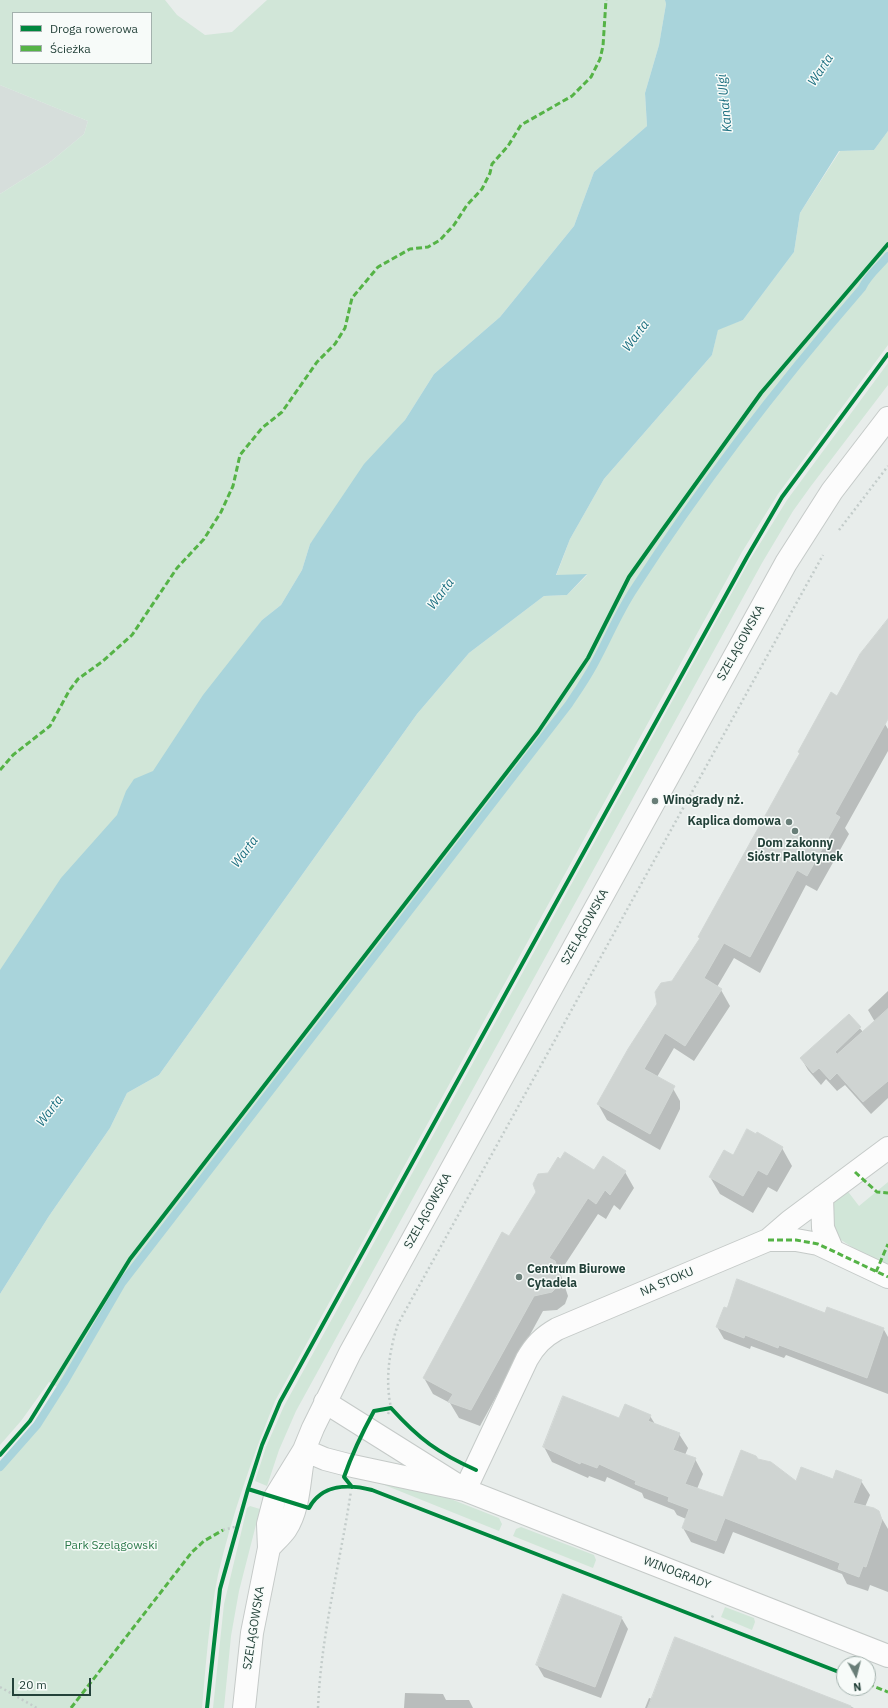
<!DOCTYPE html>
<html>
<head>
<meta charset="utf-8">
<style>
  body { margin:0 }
  #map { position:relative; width:888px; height:1708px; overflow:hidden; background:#e8edeb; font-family:"IBM Plex Sans",sans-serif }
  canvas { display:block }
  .legend { position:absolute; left:12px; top:12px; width:140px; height:52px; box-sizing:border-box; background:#f7fbf9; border:1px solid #a3b1ad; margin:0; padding:5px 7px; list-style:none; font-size:12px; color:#24423a }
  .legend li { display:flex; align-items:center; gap:8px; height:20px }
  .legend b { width:20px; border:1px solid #a3b1ad }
  .north { position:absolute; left:836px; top:1656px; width:40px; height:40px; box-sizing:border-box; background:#f7fbf9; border:1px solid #a3b1ad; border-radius:50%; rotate:173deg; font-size:11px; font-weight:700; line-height:16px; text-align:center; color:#24423a }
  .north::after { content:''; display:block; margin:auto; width:14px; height:18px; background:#697e78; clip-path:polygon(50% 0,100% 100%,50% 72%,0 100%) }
  .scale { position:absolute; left:12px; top:1678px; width:79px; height:18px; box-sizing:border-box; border:2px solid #24423a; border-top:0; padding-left:5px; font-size:12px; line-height:14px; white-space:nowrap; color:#24423a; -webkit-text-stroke:3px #f7fbf9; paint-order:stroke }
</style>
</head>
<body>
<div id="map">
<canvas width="888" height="1708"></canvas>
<ul class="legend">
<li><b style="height:5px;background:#00873e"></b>Droga rowerowa</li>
<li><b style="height:5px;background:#55b346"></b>Ścieżka</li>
</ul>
<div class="north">N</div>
<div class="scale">20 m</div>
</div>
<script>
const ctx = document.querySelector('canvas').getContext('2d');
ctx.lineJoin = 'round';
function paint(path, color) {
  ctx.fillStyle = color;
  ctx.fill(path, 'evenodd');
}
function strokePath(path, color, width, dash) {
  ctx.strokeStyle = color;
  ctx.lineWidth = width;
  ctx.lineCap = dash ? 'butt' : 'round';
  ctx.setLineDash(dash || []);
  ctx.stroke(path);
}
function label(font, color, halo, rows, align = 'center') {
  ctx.font = font + ' "IBM Plex Sans",sans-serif';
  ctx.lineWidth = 3;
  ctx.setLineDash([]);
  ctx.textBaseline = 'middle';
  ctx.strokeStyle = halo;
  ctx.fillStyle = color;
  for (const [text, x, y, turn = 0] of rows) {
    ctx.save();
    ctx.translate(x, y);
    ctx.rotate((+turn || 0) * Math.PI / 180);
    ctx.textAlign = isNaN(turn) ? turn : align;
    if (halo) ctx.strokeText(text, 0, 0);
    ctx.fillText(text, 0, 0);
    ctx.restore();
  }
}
const built = new Path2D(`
  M 0,85 L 88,121 L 84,134 L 49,163 L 0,194 Z`);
const green = new Path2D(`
  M 0,0 L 165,0 L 177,15 L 205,35 L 232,32 L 267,0 L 665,0 L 666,4 L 659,45 L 645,93 L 647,126 L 594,172 L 574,226 L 500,317 L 434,374 L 405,420 L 310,544 L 302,570 L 281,605 L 262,620 L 0,995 L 0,194 L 49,163 L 84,134 L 88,121 L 0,85 ZM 13,13 L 151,13 L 151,63 L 13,63 Z
  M 888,131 L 888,345 L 778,494 L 742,552 L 275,1401 C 252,1458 232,1515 218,1575 C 209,1618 206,1664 202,1708 L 0,1708 L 0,1462 L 31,1427 L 59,1388 L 49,1382 L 21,1421 L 0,1445 L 0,1294 L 49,1216 L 110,1128 L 127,1093 L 159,1075 L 417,714 L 469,653 L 544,596 L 567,595 L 587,575 L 556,576 L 570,539 L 604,479 L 712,355 L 718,329 L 743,320 L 794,252 L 800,213 L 840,151 L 874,150 Z
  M 888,363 L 888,385 L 811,486 L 793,511 L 762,563 L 296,1411 L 279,1450 L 267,1486 L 255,1481 L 266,1447 L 284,1406 L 751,558 L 787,500 Z
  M 888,1182 L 888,1266 L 869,1258 L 838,1238 L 829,1215 L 834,1200 L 846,1189 L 859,1206 Z
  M 367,1478 L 433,1492 L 499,1518 L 502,1524 L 499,1531 Z
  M 250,1506 L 260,1509 L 239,1591 L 231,1636 L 224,1708 L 213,1708 L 224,1604 L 247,1508 Z
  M 521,1527 L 594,1555 L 596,1560 L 593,1568 L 513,1536 L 516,1529 Z
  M 725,1607 L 754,1618 L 755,1622 L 752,1630 L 721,1617 Z`);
const water = new Path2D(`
  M 665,0 L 888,0 L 888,131 L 874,150 L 839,151 L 800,213 L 794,252 L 743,320 L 718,330 L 712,355 L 604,479 L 570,539 L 556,575 L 587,574 L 567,595 L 544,596 L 469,653 L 417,714 L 159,1075 L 127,1093 L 110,1128 L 49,1216 L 0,1294 L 0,970 L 61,878 L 117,815 L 126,791 L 134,779 L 153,771 L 203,695 L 262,620 L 281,605 L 302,570 L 310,544 L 364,464 L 405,420 L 434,374 L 500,317 L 574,226 L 594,172 L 647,126 L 645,93 L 659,45 L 666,4 Z`);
const shadow = new Path2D(`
  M 888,621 L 888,717 L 885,724 L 888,729 L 888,751 L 845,828 L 849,834 L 817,891 L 806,885 L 760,973 L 734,958 L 717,987 L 721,990 L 730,1006 L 694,1061 L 674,1048 L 657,1077 L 671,1085 L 680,1101 L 680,1109 L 660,1150 L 607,1120 L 598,1104 L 700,939 L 699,937 L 800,754 L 799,752 Z
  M 888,991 L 888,1098 L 871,1114 L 845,1085 L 837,1091 L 826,1079 L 821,1085 L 808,1070 L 801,1058 L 849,1015 L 863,1032 L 875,1022 L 868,1010 Z
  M 782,1148 L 792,1166 L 777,1192 L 768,1187 L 753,1213 L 720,1194 L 710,1177 L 733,1156 Z
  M 594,1172 L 625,1172 L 634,1188 L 620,1210 L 614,1205 L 606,1219 L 598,1214 L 560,1272 L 568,1296 L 565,1304 L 557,1310 L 543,1311 L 480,1426 L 459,1418 L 450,1403 L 433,1394 L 424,1378 L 509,1237 Z
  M 825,1314 L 883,1328 L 888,1337 L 888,1394 L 786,1355 L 784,1358 L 751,1346 L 750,1349 L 724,1339 L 717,1327 Z
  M 650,1416 L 655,1424 L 679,1434 L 688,1448 L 685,1455 L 695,1459 L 703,1474 L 697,1489 L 724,1499 L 758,1460 L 796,1482 L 861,1481 L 870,1495 L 865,1507 L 878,1512 L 888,1529 L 888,1592 L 870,1585 L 868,1591 L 847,1584 L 842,1574 L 733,1532 L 724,1554 L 691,1542 L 683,1528 L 686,1519 L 677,1515 L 674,1510 L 644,1498 L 642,1493 L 607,1477 L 605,1482 L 589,1476 L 588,1478 L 552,1462 L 544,1447 L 620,1419 Z
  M 621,1617 L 628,1629 L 601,1698 L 544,1677 L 537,1665 Z
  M 676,1638 L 854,1708 L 645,1708 L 649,1698 L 653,1699 Z
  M 405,1693 L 443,1694 L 446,1700 L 469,1700 L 473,1708 L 404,1708 Z`);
const stream = new Path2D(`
  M 0,1467 L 37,1425 L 65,1381 L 122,1283 L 569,704 C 577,692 586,679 593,666 C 607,641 618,613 634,589 C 703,482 779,384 862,288 C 868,275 879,267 888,256`);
const building = new Path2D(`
  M 888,619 L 888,719 L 835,814 L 840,817 L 807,876 L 797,870 L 750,957 L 724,943 L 704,978 L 722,989 L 685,1046 L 665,1033 L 644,1069 L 675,1086 L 650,1134 L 597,1104 L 628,1049 L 657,1004 L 655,992 L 661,983 L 672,981 L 700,938 L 698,937 L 792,767 L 800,753 L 798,752 L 831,692 L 837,696 L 860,654 Z
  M 888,1009 L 888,1081 L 863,1102 L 837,1073 L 830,1080 L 819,1068 L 813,1073 L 800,1058 L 849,1014 L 861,1027 L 835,1052 L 837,1054 Z
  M 747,1129 L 756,1134 L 757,1132 L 783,1147 L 767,1175 L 758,1170 L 743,1196 L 709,1177 L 724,1150 L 733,1155 Z
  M 565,1152 L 594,1170 L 603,1156 L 626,1171 L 610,1195 L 605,1190 L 596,1204 L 588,1198 L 549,1258 L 555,1261 L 560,1275 L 559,1285 L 552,1292 L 534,1296 L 471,1410 L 448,1402 L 453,1394 L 423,1378 L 502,1232 L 509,1236 L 536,1192 L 533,1184 L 538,1174 L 548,1173 L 558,1157 L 560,1159 Z
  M 737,1279 L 825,1313 L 827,1307 L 884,1328 L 867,1378 L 779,1345 L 778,1348 L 745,1335 L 744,1338 L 716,1327 L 724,1307 L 727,1308 Z
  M 563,1396 L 619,1418 L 625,1404 L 651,1415 L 648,1421 L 680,1433 L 673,1450 L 696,1458 L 685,1484 L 723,1497 L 741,1450 L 756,1456 L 758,1459 L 771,1462 L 796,1481 L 801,1467 L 833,1479 L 836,1470 L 862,1480 L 853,1503 L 874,1508 L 879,1511 L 882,1520 L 866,1567 L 863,1566 L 859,1577 L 838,1569 L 840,1563 L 725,1518 L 716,1541 L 682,1528 L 689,1509 L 668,1501 L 669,1497 L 635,1484 L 636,1481 L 599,1464 L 597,1468 L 581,1462 L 580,1464 L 543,1447 Z
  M 563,1594 L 622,1617 L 595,1687 L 536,1665 Z
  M 675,1637 L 851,1706 L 851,1708 L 648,1708 Z`);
const path = new Path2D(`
  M 839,530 L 888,466
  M 388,1414 L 391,1408 C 385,1380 389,1351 398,1324 L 823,555
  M 223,1530 L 238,1526
  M 710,1622 L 714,1613
  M 0,1687 L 37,1708
  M 318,1708 C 321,1634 340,1564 351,1491`);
const minor = new Path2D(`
  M 822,1197 L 823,1228 L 832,1249
  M 768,1240 L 796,1240 L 818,1244 L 888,1277
  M 325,1402 L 454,1483
  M 304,1450 L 325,1459 L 348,1465 L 465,1490 L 888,1656
  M 465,1490 L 527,1359 C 535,1345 543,1337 557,1329 L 768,1240 L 790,1221 L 888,1148
  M 269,1548 C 274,1542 281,1536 286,1529 C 299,1509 299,1482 303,1459
  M 244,1708 L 252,1633 L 269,1548 L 268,1524 L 275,1497 L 304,1450 L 313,1428 L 350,1353 L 786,563 L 832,491 L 888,418`);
const quiet = new Path2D(`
  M 0,770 L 13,755 L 50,726 L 69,691 L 78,679 L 103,661 L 132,635 L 177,568 L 204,539 L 221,512 L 233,486 L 240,455 L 262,428 L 282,412 L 317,362 L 335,344 L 345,328 L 352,298 L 378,267 L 410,249 L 428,247 L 440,240 L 454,225 L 467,205 L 482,189 L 490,173 L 492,164 L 508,146 L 521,125 L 572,96 L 591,77 L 600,59 L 603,46 L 606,0
  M 855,1172 L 877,1192 L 888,1193
  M 768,1240 L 796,1240 L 818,1244 L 888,1277
  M 876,1272 L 888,1244
  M 868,1684 L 888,1692
  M 71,1708 L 192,1552 L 204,1541 L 223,1530`);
const cycleway = new Path2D(`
  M 0,1455 L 30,1421 L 130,1259 L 538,732 L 588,658 L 629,577 L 661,532 L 761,393 L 888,244
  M 352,1487 L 344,1477 C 352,1454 362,1433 374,1411 L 391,1408 C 419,1439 438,1453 476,1470
  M 248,1489 L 309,1508 C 322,1484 349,1484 372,1490 L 844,1674
  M 207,1708 L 220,1589 L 248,1489 L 262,1445 L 280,1402 L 747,557 L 782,497 L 888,354`);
const markers = [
  [655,801,4,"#697e78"],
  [789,822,4,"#697e78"],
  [795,831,4,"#697e78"],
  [519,1277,4,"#697e78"]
];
const streetNames = [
  ["SZELĄGOWSKA",741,643,-61],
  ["SZELĄGOWSKA",585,927,-61],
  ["SZELĄGOWSKA",428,1211,-61],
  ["NA STOKU",667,1282,-23],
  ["WINOGRADY",677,1573,21],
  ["SZELĄGOWSKA",254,1628,-81]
];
const poiNames = [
  ["Winogrady nż.",663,801],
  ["Kaplica domowa",781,822,"right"],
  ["Dom zakonny",795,844,"center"],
  ["Sióstr Pallotynek",795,858,"center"],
  ["Centrum Biurowe",527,1270],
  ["Cytadela",527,1284]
];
const parkNames = [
  ["Park Szelągowski",111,1546]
];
const waterNames = [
  ["Warta",821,70,-57],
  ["Kanał Ulgi",725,103,-96],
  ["Warta",636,336,-53],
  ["Warta",441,594,-53],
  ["Warta",245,852,-53],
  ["Warta",50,1111,-53]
];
paint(built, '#d6dedb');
paint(green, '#d1e6d8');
paint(water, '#a9d4db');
paint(shadow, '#0003');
strokePath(stream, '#a9d4db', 8);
paint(building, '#cfd4d2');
strokePath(building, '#d1d6d4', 1);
strokePath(minor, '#c5cac8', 24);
strokePath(path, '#c3ccca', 2.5, [2, 3]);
strokePath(minor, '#fcfcfc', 22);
strokePath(quiet, '#55b346', 3, [6, 3]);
strokePath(cycleway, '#00873e', 4);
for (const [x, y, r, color] of markers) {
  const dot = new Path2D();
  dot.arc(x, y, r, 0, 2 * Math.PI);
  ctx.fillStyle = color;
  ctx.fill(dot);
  strokePath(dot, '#f7fbf9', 1.5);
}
label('12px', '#24423a', '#f7fbf9', streetNames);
label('bold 12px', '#24423a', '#f7fbf9', poiNames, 'left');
label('12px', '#2d7a4b', '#f7fbf9', parkNames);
label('italic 13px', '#1c6f80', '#f7fbf9', waterNames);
</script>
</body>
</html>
